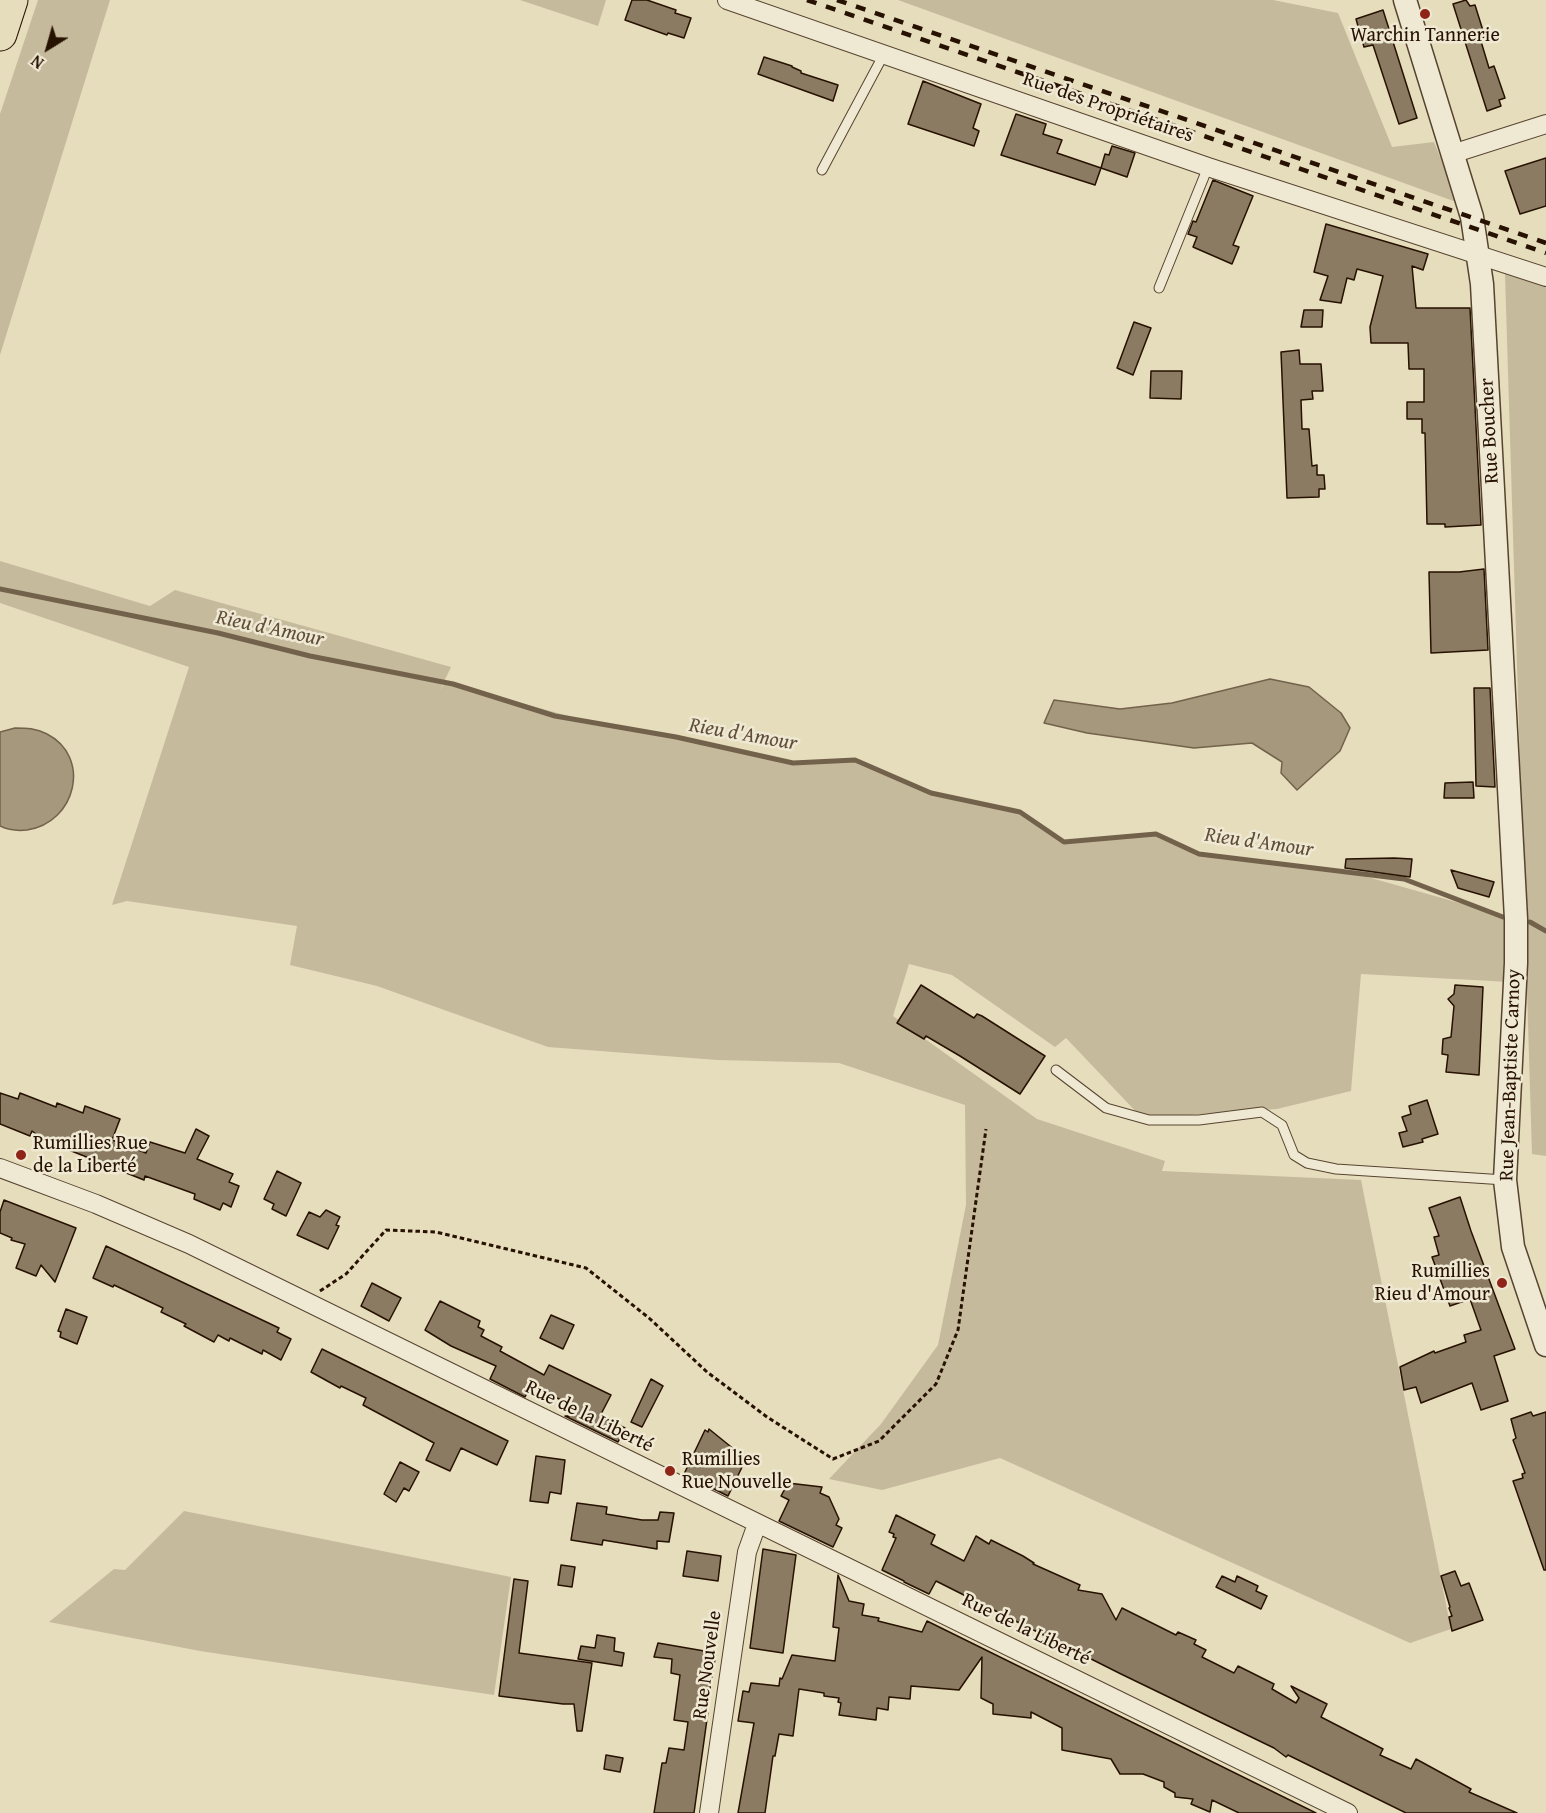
<!DOCTYPE html>
<html>
<head>
<meta charset="utf-8">
<style>
  body { margin:0 }
  #map { position:relative; width:1546px; height:1813px; overflow:hidden; background:#e6ddbd; font-family:"Gentium Book Plus",serif }
  canvas { display:block }
  .north { position:absolute; left:18px; top:18px; width:60px; height:60px; -webkit-text-stroke:4px #efe9d4; paint-order:stroke; rotate:217deg; font-size:16px; font-weight:700; line-height:24px; text-align:center; color:#271100 }
  .north::after { content:''; display:block; margin:auto; width:21px; height:27px; background:#271100; clip-path:polygon(50% 0,100% 100%,50% 72%,0 100%) }
</style>
</head>
<body>
<div id="map">
<canvas width="1546" height="1813"></canvas>
<div class="north">N</div>
</div>
<script>
const ctx = document.querySelector('canvas').getContext('2d');
ctx.lineJoin = 'round';
function paint(path, color) {
  ctx.fillStyle = color;
  ctx.fill(path, 'evenodd');
}
function strokePath(path, color, width, dash) {
  ctx.strokeStyle = color;
  ctx.lineWidth = width;
  ctx.lineCap = dash ? 'butt' : 'round';
  ctx.setLineDash(dash || []);
  ctx.stroke(path);
}
function label(font, color, halo, rows, align = 'center') {
  ctx.font = font + ' "Gentium Book Plus",serif';
  ctx.lineWidth = 5;
  ctx.setLineDash([]);
  ctx.textBaseline = 'middle';
  ctx.strokeStyle = halo;
  ctx.fillStyle = color;
  for (const [text, x, y, turn = 0] of rows) {
    ctx.save();
    ctx.translate(x, y);
    ctx.rotate((+turn || 0) * Math.PI / 180);
    ctx.textAlign = isNaN(turn) ? turn : align;
    if (halo) ctx.strokeText(text, 0, 0);
    ctx.fillText(text, 0, 0);
    ctx.restore();
  }
}
const green = new Path2D(`
  M 38,0 L 110,0 L 0,355 L 0,114 Z
  M 520,0 L 606,0 L 598,26 Z
  M 898,0 L 1273,0 L 1338,13 L 1392,147 L 1434,142 L 1459,203 Z
  M 1505,274 L 1546,287 L 1546,1156 L 1532,1154 Z
  M 0,561 L 150,606 L 175,590 L 451,667 L 440,690 L 445,682 L 594,723 L 793,762 L 855,760 L 938,794 L 1020,812 L 1064,842 L 1156,834 L 1199,854 L 1350,872 L 1516,919 L 1510,982 L 1361,974 L 1351,1091 L 1277,1109 L 1142,1118 L 1066,1038 L 1055,1047 L 952,975 L 909,964 L 893,1016 L 1037,1119 L 1165,1161 L 1162,1171 L 1361,1180 L 1451,1629 L 1410,1643 L 1000,1458 L 882,1490 L 829,1479 L 881,1424 L 938,1345 L 966,1205 L 965,1105 L 839,1063 L 717,1060 L 548,1047 L 377,986 L 290,965 L 297,926 L 127,901 L 112,905 L 189,667 L 0,603 Z
  M 184,1511 L 511,1577 L 494,1695 L 200,1651 L 49,1622 L 114,1569 L 125,1570 Z`);
const water = new Path2D(`
  M 1270,679 L 1309,687 L 1341,713 L 1350,728 L 1340,751 L 1297,790 L 1281,773 L 1282,762 L 1252,743 L 1194,748 L 1087,733 L 1044,723 L 1054,700 L 1120,709 L 1172,703 Z
  M 15,728 C 26,728 36,728 47,734 C 92,757 76,823 27,830 C 18,831 8,830 0,826 L 0,732 Z`);
const stream = new Path2D(`
  M 0,589 L 218,633 L 310,656 L 453,684 L 555,716 L 676,737 L 793,763 L 855,760 L 931,793 L 1020,812 L 1064,842 L 1156,834 L 1199,854 L 1404,879 L 1503,917
  M 1530,922 L 1546,931`);
const building = new Path2D(`
  M 632,0 L 647,0 L 676,10 L 675,13 L 691,18 L 684,38 L 668,33 L 667,35 L 625,20 Z
  M 1466,0 L 1470,6 L 1475,5 L 1485,37 L 1480,38 L 1489,68 L 1494,66 L 1505,98 L 1499,100 L 1501,106 L 1487,111 L 1453,4 Z
  M 1383,10 L 1417,118 L 1399,124 L 1373,45 L 1364,47 L 1356,19 Z
  M 764,57 L 792,66 L 792,67 L 801,71 L 801,73 L 838,85 L 833,101 L 758,74 Z
  M 923,81 L 981,104 L 973,128 L 979,131 L 974,146 L 908,124 Z
  M 1016,114 L 1046,124 L 1043,134 L 1062,140 L 1057,153 L 1101,168 L 1095,185 L 1001,155 Z
  M 1112,146 L 1135,153 L 1127,177 L 1101,168 L 1105,154 L 1109,155 Z
  M 1546,158 L 1546,206 L 1520,214 L 1505,171 Z
  M 1213,180 L 1253,196 L 1233,245 L 1239,247 L 1232,264 L 1193,247 L 1197,237 L 1188,234 L 1193,221 L 1196,222 Z
  M 1326,224 L 1428,254 L 1423,270 L 1412,266 L 1416,308 L 1470,308 L 1481,525 L 1445,527 L 1445,524 L 1427,524 L 1425,433 L 1422,433 L 1422,419 L 1407,419 L 1407,402 L 1424,402 L 1424,369 L 1409,369 L 1408,343 L 1371,343 L 1370,327 L 1383,276 L 1357,269 L 1354,280 L 1347,278 L 1341,303 L 1320,300 L 1328,276 L 1314,272 Z
  M 1304,310 L 1323,310 L 1322,327 L 1301,327 Z
  M 1134,322 L 1151,328 L 1133,375 L 1117,368 Z
  M 1299,350 L 1300,364 L 1321,364 L 1323,391 L 1312,391 L 1313,399 L 1301,400 L 1302,429 L 1309,429 L 1312,466 L 1317,465 L 1317,475 L 1324,475 L 1325,489 L 1319,489 L 1319,497 L 1287,498 L 1281,352 Z
  M 1151,371 L 1182,371 L 1181,399 L 1150,398 Z
  M 1484,569 L 1488,650 L 1431,653 L 1429,572 L 1459,572 Z
  M 1474,688 L 1490,688 L 1495,787 L 1476,786 Z
  M 1473,782 L 1474,798 L 1444,798 L 1445,783 Z
  M 1394,858 L 1412,859 L 1410,877 L 1345,868 L 1346,859 Z
  M 1451,870 L 1494,882 L 1489,897 L 1458,888 Z
  M 921,985 L 974,1018 L 977,1014 L 982,1016 L 1045,1056 L 1020,1094 L 960,1056 L 926,1036 L 924,1039 L 897,1023 Z
  M 1455,985 L 1483,987 L 1479,1075 L 1446,1072 L 1448,1055 L 1442,1054 L 1443,1039 L 1451,1037 L 1454,1006 L 1448,999 L 1454,994 Z
  M 0,1093 L 18,1099 L 20,1093 L 56,1107 L 57,1103 L 83,1113 L 85,1106 L 120,1119 L 112,1140 L 146,1153 L 150,1142 L 185,1153 L 196,1129 L 209,1136 L 197,1159 L 233,1174 L 229,1182 L 239,1186 L 231,1207 L 223,1203 L 220,1210 L 194,1199 L 195,1194 L 145,1176 L 144,1180 L 44,1140 L 32,1131 L 30,1136 L 0,1124 Z
  M 1427,1100 L 1438,1134 L 1422,1139 L 1423,1142 L 1403,1147 L 1399,1133 L 1407,1131 L 1402,1117 L 1411,1114 L 1409,1106 Z
  M 277,1171 L 301,1183 L 286,1216 L 272,1209 L 274,1204 L 264,1199 Z
  M 1460,1197 L 1471,1231 L 1515,1349 L 1494,1356 L 1508,1401 L 1481,1410 L 1472,1383 L 1421,1403 L 1416,1387 L 1404,1390 L 1400,1367 L 1434,1351 L 1435,1353 L 1466,1342 L 1464,1335 L 1481,1330 L 1470,1299 L 1450,1306 L 1432,1257 L 1439,1255 L 1434,1237 L 1439,1236 L 1429,1208 Z
  M 4,1200 L 76,1228 L 55,1282 L 41,1265 L 36,1276 L 16,1268 L 25,1244 L 11,1240 L 12,1238 L 0,1233 L 0,1212 Z
  M 326,1210 L 340,1217 L 336,1225 L 339,1226 L 328,1249 L 297,1235 L 309,1212 L 320,1217 Z
  M 106,1246 L 279,1328 L 277,1332 L 291,1339 L 281,1360 L 263,1350 L 262,1354 L 230,1338 L 229,1341 L 218,1335 L 214,1342 L 184,1326 L 186,1324 L 161,1312 L 163,1308 L 114,1285 L 113,1287 L 93,1278 Z
  M 372,1283 L 401,1298 L 389,1321 L 361,1306 Z
  M 440,1301 L 480,1321 L 478,1327 L 484,1330 L 481,1336 L 502,1347 L 500,1351 L 544,1375 L 549,1365 L 611,1395 L 600,1416 L 625,1428 L 618,1442 L 565,1416 L 572,1416 L 577,1408 L 531,1385 L 525,1397 L 490,1379 L 496,1366 L 451,1346 L 425,1330 Z
  M 66,1309 L 87,1317 L 77,1344 L 60,1337 L 61,1332 L 58,1331 Z
  M 551,1315 L 574,1325 L 563,1349 L 540,1338 Z
  M 322,1349 L 508,1441 L 497,1465 L 461,1448 L 450,1471 L 426,1460 L 434,1443 L 363,1405 L 366,1398 L 341,1386 L 340,1388 L 311,1372 Z
  M 651,1379 L 663,1386 L 642,1427 L 631,1422 Z
  M 1531,1412 L 1533,1416 L 1546,1412 L 1546,1570 L 1544,1570 L 1513,1481 L 1523,1478 L 1522,1474 L 1525,1473 L 1513,1440 L 1516,1438 L 1511,1419 Z
  M 709,1429 L 746,1459 L 728,1496 L 684,1474 L 705,1430 L 708,1432 Z
  M 536,1456 L 565,1460 L 561,1494 L 550,1492 L 548,1503 L 530,1501 Z
  M 400,1462 L 419,1472 L 409,1491 L 404,1488 L 396,1502 L 384,1494 Z
  M 788,1483 L 822,1487 L 820,1493 L 829,1497 L 839,1519 L 836,1525 L 842,1528 L 833,1547 L 779,1521 L 789,1500 L 781,1496 Z
  M 577,1503 L 607,1507 L 606,1514 L 642,1520 L 658,1520 L 660,1512 L 674,1513 L 669,1542 L 657,1541 L 657,1549 L 603,1540 L 602,1545 L 571,1540 Z
  M 896,1515 L 935,1535 L 931,1544 L 964,1561 L 976,1536 L 989,1544 L 991,1540 L 1023,1556 L 1034,1563 L 1033,1564 L 1080,1585 L 1078,1590 L 1102,1594 L 1116,1620 L 1122,1608 L 1176,1635 L 1178,1632 L 1196,1640 L 1194,1644 L 1206,1650 L 1202,1657 L 1234,1673 L 1238,1666 L 1274,1684 L 1272,1689 L 1296,1703 L 1299,1698 L 1291,1686 L 1327,1704 L 1321,1717 L 1383,1749 L 1380,1755 L 1411,1769 L 1416,1759 L 1471,1789 L 1469,1792 L 1517,1813 L 1406,1813 L 1288,1755 L 1286,1757 L 1274,1748 L 1121,1674 L 936,1581 L 929,1594 L 904,1582 L 904,1581 L 882,1570 L 896,1538 L 893,1537 L 894,1534 L 889,1532 Z
  M 763,1549 L 796,1555 L 783,1653 L 750,1648 Z
  M 687,1551 L 721,1556 L 718,1581 L 683,1576 Z
  M 561,1565 L 575,1567 L 572,1587 L 558,1585 Z
  M 1455,1571 L 1461,1586 L 1469,1583 L 1483,1620 L 1452,1631 L 1449,1617 L 1452,1616 L 1449,1608 L 1450,1607 L 1441,1576 Z
  M 838,1575 L 849,1601 L 864,1604 L 862,1615 L 879,1618 L 878,1621 L 922,1632 L 927,1621 L 1316,1813 L 1239,1813 L 1212,1800 L 1210,1812 L 1191,1804 L 1193,1799 L 1175,1797 L 1175,1793 L 1164,1787 L 1164,1782 L 1143,1774 L 1120,1774 L 1111,1759 L 1062,1750 L 1062,1728 L 1031,1712 L 1031,1718 L 993,1714 L 993,1704 L 981,1698 L 982,1657 L 959,1690 L 911,1686 L 910,1699 L 889,1697 L 888,1710 L 877,1708 L 876,1720 L 839,1715 L 841,1703 L 838,1702 L 839,1698 L 824,1696 L 824,1693 L 799,1689 L 793,1736 L 779,1734 L 775,1756 L 773,1756 L 765,1813 L 738,1813 L 754,1723 L 738,1721 L 743,1691 L 749,1692 L 751,1683 L 779,1686 L 780,1678 L 782,1679 L 792,1655 L 835,1661 L 839,1628 L 833,1627 Z
  M 1222,1576 L 1235,1582 L 1237,1576 L 1258,1586 L 1256,1591 L 1267,1596 L 1261,1609 L 1216,1587 Z
  M 514,1579 L 528,1581 L 519,1653 L 592,1663 L 582,1731 L 577,1731 L 574,1704 L 563,1704 L 499,1696 Z
  M 597,1635 L 615,1638 L 614,1651 L 624,1653 L 622,1666 L 578,1659 L 581,1646 L 595,1648 Z
  M 658,1643 L 716,1653 L 706,1711 L 708,1712 L 694,1813 L 654,1813 L 662,1763 L 666,1763 L 669,1748 L 684,1750 L 688,1722 L 674,1720 L 680,1675 L 671,1673 L 672,1659 L 654,1657 Z
  M 606,1755 L 623,1758 L 620,1772 L 604,1769 Z`);
const path = new Path2D(`
  M 320,1291 L 346,1274 L 386,1230 L 436,1232 L 586,1268 L 649,1318 L 707,1372 L 767,1417 L 833,1459 L 879,1441 L 936,1384 L 958,1330 L 986,1129`);
const service = new Path2D(`
  M 822,170 L 884,54
  M 1159,288 L 1208,167
  M 1056,1070 L 1106,1108 L 1149,1120 L 1199,1120 L 1262,1112 L 1282,1125 L 1294,1155 L 1307,1163 L 1336,1169 L 1505,1180`);
const minor = new Path2D(`
  M 727,0 L 1208,167 L 1546,277
  M 1452,154 L 1546,124
  M 0,1168 L 96,1204 L 189,1244 L 1348,1813
  M 709,1813 L 747,1552 L 757,1524`);
const tertiary = new Path2D(`
  M 1405,0 L 1472,217 L 1482,284 L 1516,919 L 1516,963 L 1505,1180 L 1513,1247 L 1546,1345`);
const motorway = new Path2D(`
  M 0,34 L 11,0`);
const rail = new Path2D(`
  M 807,0 L 1546,253
  M 837,0 L 1546,243`);
const markers = [
  [1425,14,6,"#8f2418"],
  [21,1155,6,"#8f2418"],
  [1502,1283,6,"#8f2418"],
  [670,1471,6,"#8f2418"]
];
const poiNames = [
  ["Warchin Tannerie",1425,36,"center"],
  ["Rumillies Rue",33,1144],
  ["de la Liberté",33,1167],
  ["Rumillies",1490,1272,"right"],
  ["Rieu d'Amour",1490,1295,"right"],
  ["Rumillies",682,1460],
  ["Rue Nouvelle",682,1483]
];
const streetNames = [
  ["Rue des Propriétaires",1108,108,19],
  ["Rue Boucher",1490,431,-93],
  ["Rue Jean-Baptiste Carnoy",1511,1075,-88],
  ["Rue de la Liberté",589,1417,26],
  ["Rue de la Liberté",1026,1630,26],
  ["Rue Nouvelle",708,1665,-82]
];
const waterNames = [
  ["Rieu d'Amour",270,629,12],
  ["Rieu d'Amour",743,735,10],
  ["Rieu d'Amour",1259,843,8]
];
paint(green, '#c6ba9d');
paint(water, '#a5987d');
strokePath(water, '#73624b', 1.5);
strokePath(stream, '#73624b', 5);
paint(building, '#8a7b62');
strokePath(building, '#271100', 1.5);
strokePath(service, '#57442f', 11);
strokePath(minor, '#57442f', 20);
strokePath(tertiary, '#57442f', 25);
strokePath(motorway, '#271100', 35);
strokePath(path, '#271100', 3, [4.5, 3]);
strokePath(service, '#efe9d4', 9);
strokePath(minor, '#efe9d4', 18);
strokePath(tertiary, '#efe9d4', 22);
strokePath(motorway, '#e6ddbd', 33);
strokePath(rail, '#271100', 4.5, [10, 10]);
for (const [x, y, r, color] of markers) {
  const dot = new Path2D();
  dot.arc(x, y, r, 0, 2 * Math.PI);
  ctx.fillStyle = color;
  ctx.fill(dot);
  strokePath(dot, '#efe9d4', 2);
}
label('20px', '#271100', '#efe9d4', poiNames, 'left');
label('20px', '#271100', '#efe9d4', streetNames);
label('italic 21px', '#604e38', '#efe9d4', waterNames);
</script>
</body>
</html>
